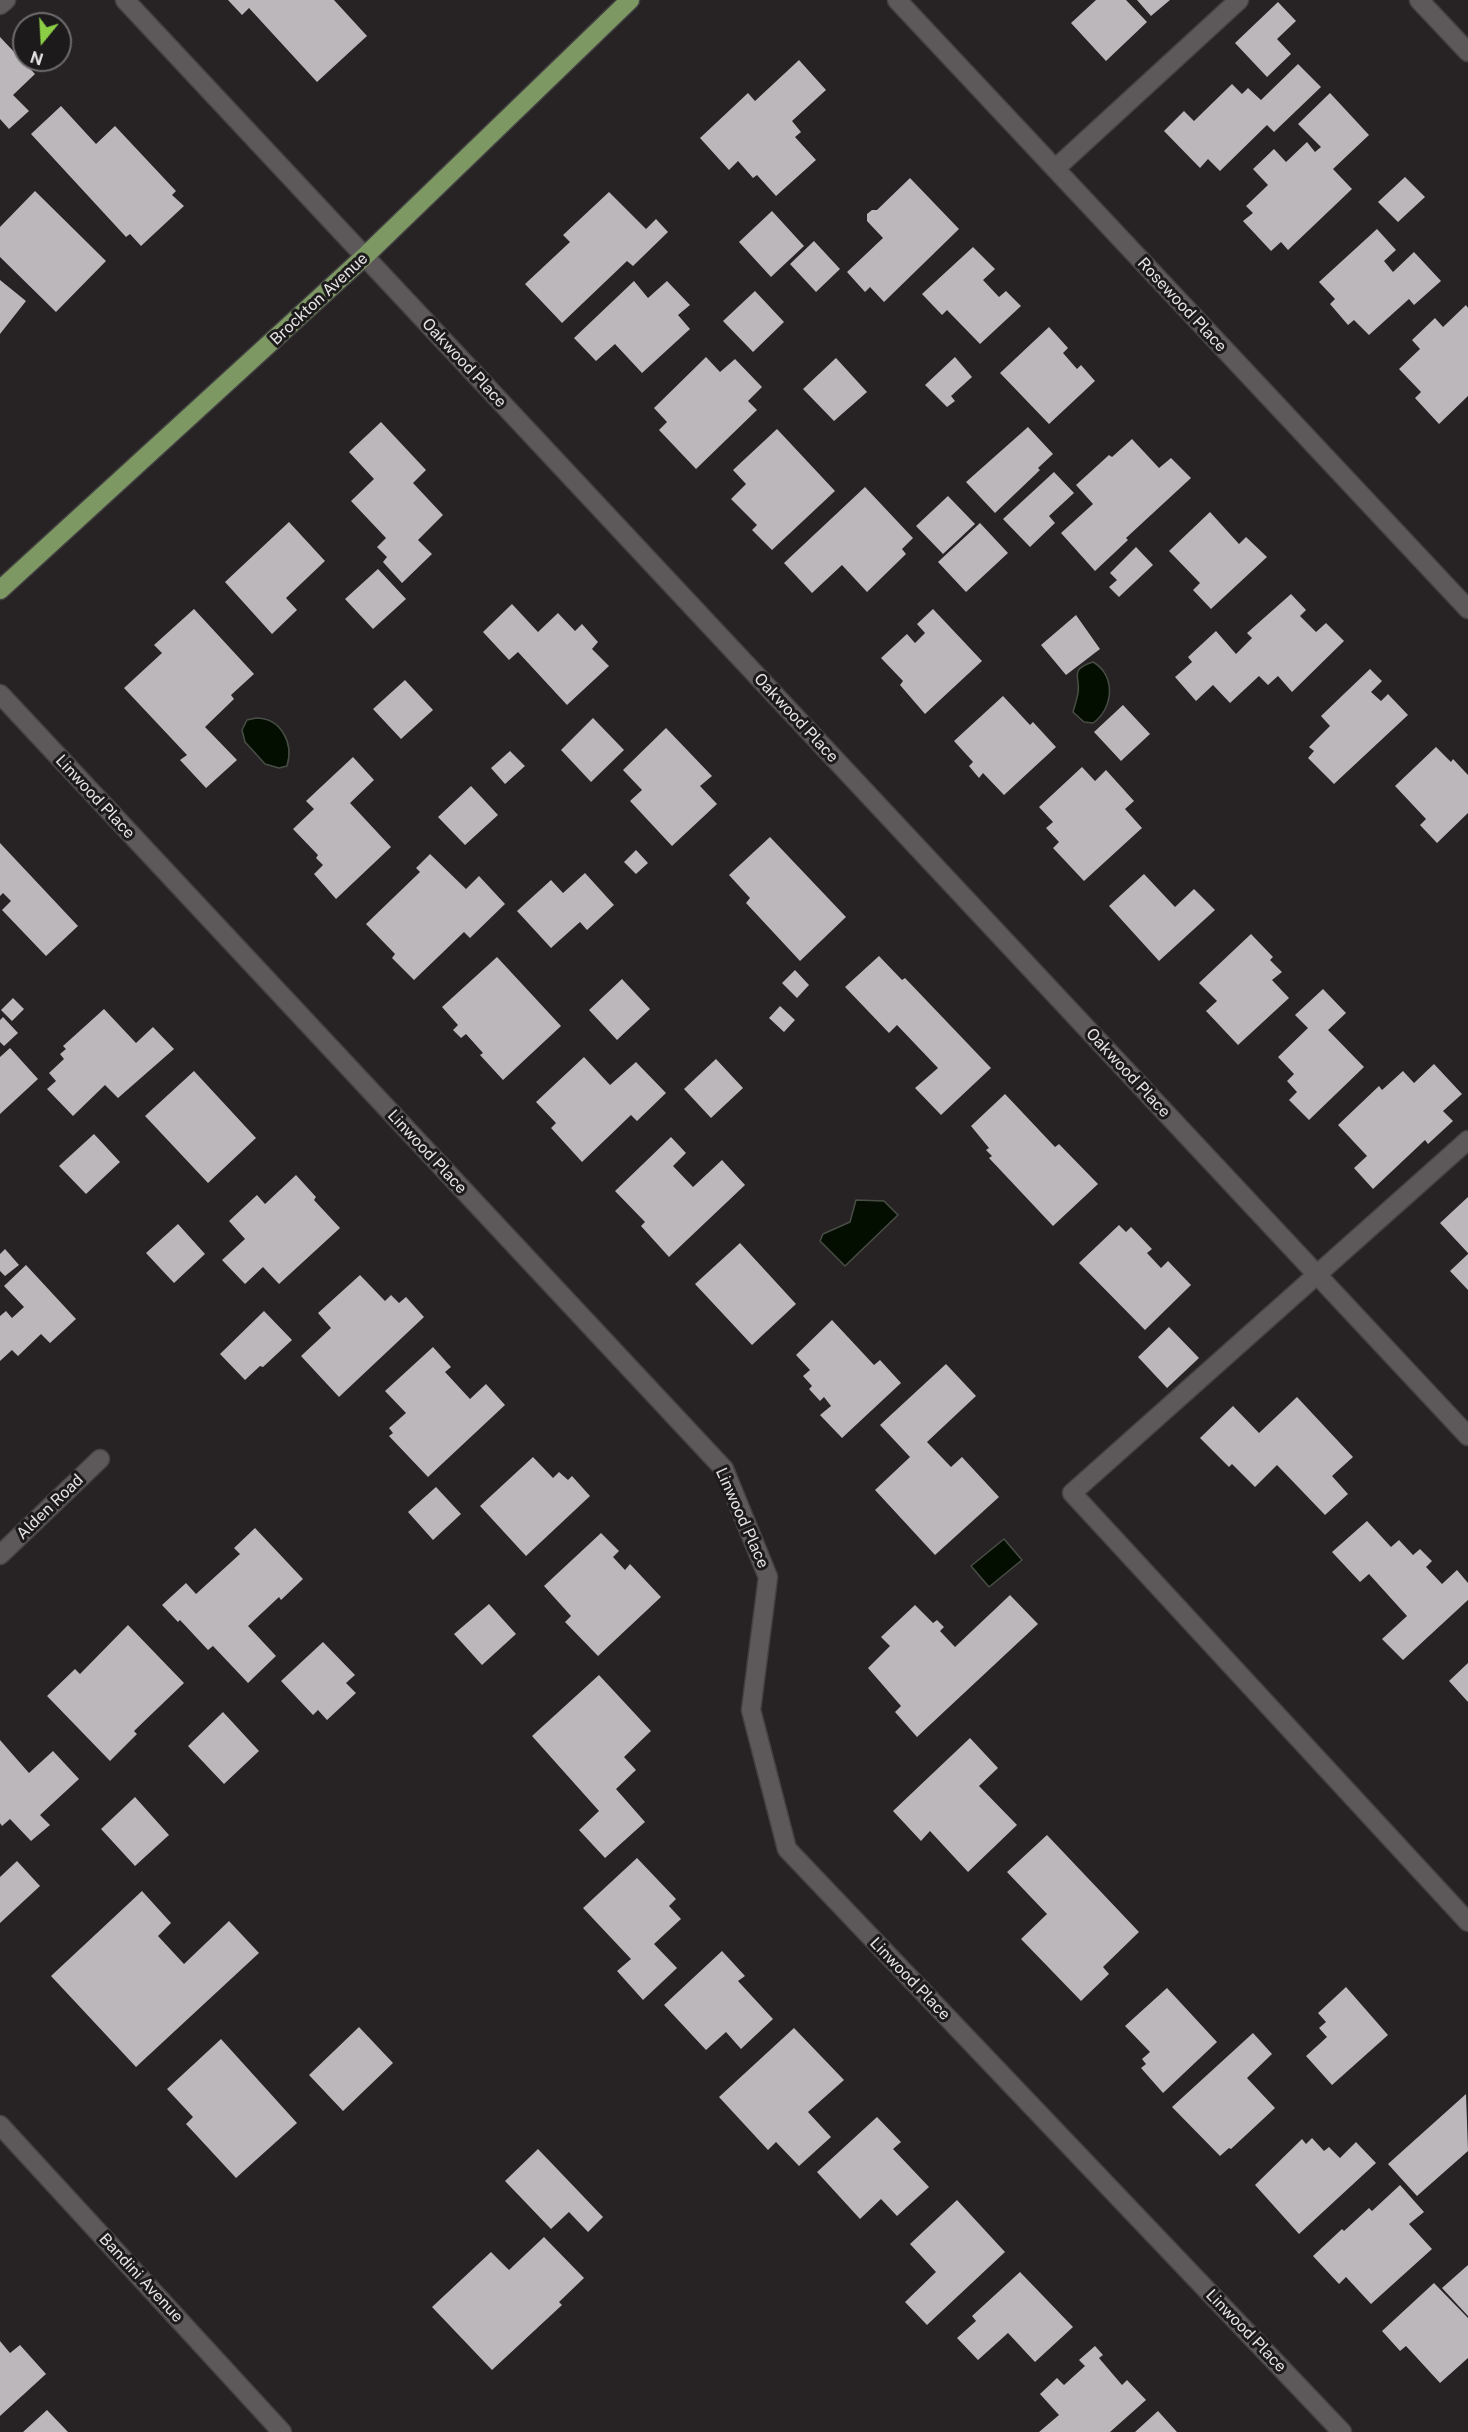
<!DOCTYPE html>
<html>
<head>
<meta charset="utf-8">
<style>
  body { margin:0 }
  #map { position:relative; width:1468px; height:2432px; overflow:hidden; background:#272325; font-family:"Public Sans",sans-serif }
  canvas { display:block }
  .north { position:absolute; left:12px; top:12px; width:60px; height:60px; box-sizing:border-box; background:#1d1a1c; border:2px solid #6d6b6c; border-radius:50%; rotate:198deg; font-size:16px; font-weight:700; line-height:24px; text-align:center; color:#e6e4e5 }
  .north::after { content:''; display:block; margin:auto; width:21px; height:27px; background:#8bce46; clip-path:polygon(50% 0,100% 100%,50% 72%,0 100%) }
</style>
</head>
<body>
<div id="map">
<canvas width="1468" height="2432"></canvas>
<div class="north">N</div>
</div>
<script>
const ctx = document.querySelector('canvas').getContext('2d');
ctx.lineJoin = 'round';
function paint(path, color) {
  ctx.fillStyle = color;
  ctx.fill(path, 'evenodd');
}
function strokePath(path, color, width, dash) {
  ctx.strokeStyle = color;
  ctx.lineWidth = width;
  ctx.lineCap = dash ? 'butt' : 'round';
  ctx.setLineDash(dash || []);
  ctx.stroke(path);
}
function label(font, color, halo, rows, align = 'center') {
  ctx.font = font + ' "Public Sans",sans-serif';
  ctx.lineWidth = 6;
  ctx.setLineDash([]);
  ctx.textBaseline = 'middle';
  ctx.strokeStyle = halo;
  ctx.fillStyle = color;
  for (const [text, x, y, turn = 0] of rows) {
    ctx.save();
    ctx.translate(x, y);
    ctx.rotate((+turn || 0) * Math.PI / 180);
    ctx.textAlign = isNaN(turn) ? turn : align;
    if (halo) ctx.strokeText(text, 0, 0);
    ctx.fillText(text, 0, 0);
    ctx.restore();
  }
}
const water = new Path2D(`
  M 1093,662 C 1116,675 1114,708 1093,723 L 1084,722 L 1073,712 C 1075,705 1077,699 1078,693 C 1081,677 1068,670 1093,662 Z
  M 256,718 C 281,718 294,743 287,766 L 279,768 L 265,764 L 245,742 L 242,730 L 247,720 Z
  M 856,1200 L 884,1201 L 898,1215 L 845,1266 L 820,1241 L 823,1234 L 850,1222 Z
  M 1004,1539 L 1022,1560 L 989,1587 L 971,1566 Z`);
const building = new Path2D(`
  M 228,0 L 334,0 L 367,36 L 317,82 L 249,8 L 242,15 Z
  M 1096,0 L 1126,0 L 1147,22 L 1106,61 L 1071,23 Z
  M 1137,0 L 1170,0 L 1151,16 Z
  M 1278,2 L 1296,21 L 1277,39 L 1291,54 L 1267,77 L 1235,43 Z
  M 0,37 L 35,74 L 13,95 L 29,111 L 9,129 L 0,119 Z
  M 799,60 L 826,90 L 792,121 L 801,132 L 795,137 L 816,160 L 776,196 L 757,175 L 753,178 L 738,161 L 729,170 L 700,138 L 748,93 L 755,101 Z
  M 1298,64 L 1321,87 L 1274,132 L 1267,125 L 1220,171 L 1208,159 L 1200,168 L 1164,131 L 1184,111 L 1194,121 L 1232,84 L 1242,94 L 1248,88 L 1261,100 Z
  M 1330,93 L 1369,135 L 1333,169 L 1352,189 L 1288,250 L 1281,242 L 1271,251 L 1243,221 L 1253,213 L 1246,206 L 1268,185 L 1253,169 L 1274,149 L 1286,162 L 1307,142 L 1315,152 L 1321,147 L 1298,124 Z
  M 61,106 L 96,144 L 115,126 L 176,191 L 172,195 L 184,206 L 141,246 L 130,234 L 126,237 L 31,134 Z
  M 1405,177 L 1425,197 L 1398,222 L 1378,202 Z
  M 910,178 L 959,229 L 884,302 L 870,287 L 865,292 L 847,272 L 883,238 L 867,221 L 867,214 L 872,210 L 877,210 Z
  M 35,191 L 106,261 L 56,312 L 0,257 L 0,227 Z
  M 609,192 L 646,229 L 656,219 L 668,232 L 633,266 L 627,261 L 562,323 L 525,284 L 570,242 L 563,235 Z
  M 772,211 L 804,246 L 771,277 L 739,242 Z
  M 1377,229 L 1396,250 L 1384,261 L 1393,272 L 1414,252 L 1441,281 L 1414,305 L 1409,299 L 1369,335 L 1354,320 L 1348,325 L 1330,304 L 1335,299 L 1319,282 Z
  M 814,241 L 840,269 L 816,292 L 790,264 Z
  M 973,247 L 995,269 L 983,280 L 999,297 L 1006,291 L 1021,306 L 980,344 L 947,310 L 942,315 L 922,294 Z
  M 0,280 L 26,301 L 0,334 Z
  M 634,281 L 648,298 L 667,281 L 690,305 L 678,315 L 690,329 L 642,373 L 615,344 L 596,361 L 574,338 Z
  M 755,291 L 784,322 L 753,352 L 723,321 Z
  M 1466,305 L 1468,308 L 1468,396 L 1439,424 L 1415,398 L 1421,392 L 1399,369 L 1420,349 L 1412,340 L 1435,318 L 1443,327 Z
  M 1049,327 L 1068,348 L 1063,353 L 1077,369 L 1081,365 L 1095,381 L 1049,424 L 1000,373 Z
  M 706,357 L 720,372 L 735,359 L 762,387 L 748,401 L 757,410 L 696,469 L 659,430 L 667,422 L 654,408 Z
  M 955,357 L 972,377 L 951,396 L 955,401 L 947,407 L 925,385 Z
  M 836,358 L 867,392 L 834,421 L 803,389 Z
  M 381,422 L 426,470 L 413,483 L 443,515 L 418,540 L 432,554 L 402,583 L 383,562 L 387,557 L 377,547 L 386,538 L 351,501 L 374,479 L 349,452 Z
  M 1028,427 L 1053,454 L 1038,468 L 1040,470 L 995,513 L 966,482 Z
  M 777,429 L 835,491 L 772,550 L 752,530 L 757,525 L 731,499 L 746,484 L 733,470 Z
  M 1132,439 L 1159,468 L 1171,458 L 1191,478 L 1126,538 L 1128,540 L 1095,571 L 1061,533 L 1093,504 L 1076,485 L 1109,455 L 1112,457 Z
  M 1054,472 L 1074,493 L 1049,516 L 1055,523 L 1030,547 L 1003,519 Z
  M 865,487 L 913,538 L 902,549 L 906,554 L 867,592 L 842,565 L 812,593 L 784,563 Z
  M 948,496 L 975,524 L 943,554 L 916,526 Z
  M 1210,512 L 1239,544 L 1246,537 L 1267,557 L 1211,609 L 1193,590 L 1200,583 L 1169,551 Z
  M 289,522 L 325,561 L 286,598 L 297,610 L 272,634 L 225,582 Z
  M 980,523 L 1008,553 L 966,592 L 938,562 Z
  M 1136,547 L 1153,565 L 1119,597 L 1109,587 L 1117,580 L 1110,573 Z
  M 378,569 L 406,599 L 373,629 L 345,599 Z
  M 1291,594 L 1306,610 L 1300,616 L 1316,632 L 1326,623 L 1344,641 L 1292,692 L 1278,676 L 1268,685 L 1259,676 L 1230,703 L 1213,685 L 1196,701 L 1175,677 L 1192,662 L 1188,657 L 1216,631 L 1236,654 L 1252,638 L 1247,633 Z
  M 512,604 L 538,632 L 558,613 L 575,631 L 582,624 L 598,642 L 592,649 L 609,666 L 567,705 L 518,652 L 509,660 L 483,632 Z
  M 194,609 L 254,674 L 231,695 L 234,699 L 205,727 L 237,760 L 206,788 L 180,760 L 187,755 L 124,688 L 162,653 L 154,645 Z
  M 933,609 L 982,661 L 925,714 L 900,685 L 903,681 L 881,658 L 907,634 L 915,643 L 925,633 L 917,624 Z
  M 1076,615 L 1100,649 L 1066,675 L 1041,645 Z
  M 1370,669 L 1382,681 L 1371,692 L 1381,701 L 1388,694 L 1408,715 L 1334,784 L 1308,758 L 1314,751 L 1309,747 L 1330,726 L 1321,716 Z
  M 405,680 L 433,710 L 401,739 L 373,709 Z
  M 1003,696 L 1030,725 L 1033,722 L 1056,747 L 1004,795 L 983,773 L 979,778 L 969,766 L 973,762 L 954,741 Z
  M 1123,705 L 1150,734 L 1121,761 L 1094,732 Z
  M 593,718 L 624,750 L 591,782 L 561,750 Z
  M 666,728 L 712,776 L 700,786 L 717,804 L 672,846 L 630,801 L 642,790 L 623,770 Z
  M 1436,747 L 1451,762 L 1453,759 L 1468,775 L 1468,813 L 1437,843 L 1420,825 L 1426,819 L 1395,786 Z
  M 510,751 L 525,766 L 505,784 L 491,768 Z
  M 353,757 L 374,780 L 350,803 L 391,847 L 336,899 L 314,874 L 323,865 L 316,858 L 318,855 L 293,829 L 314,809 L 306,801 Z
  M 1082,767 L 1095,781 L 1106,770 L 1134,801 L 1125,809 L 1142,828 L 1084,881 L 1053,848 L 1059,842 L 1046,828 L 1053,822 L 1039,807 Z
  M 471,786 L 498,815 L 465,845 L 438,817 Z
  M 770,837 L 846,917 L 800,961 L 746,903 L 750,898 L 729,875 Z
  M 0,843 L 78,926 L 46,956 L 2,910 L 11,901 L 3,893 L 0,896 Z
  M 636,850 L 648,863 L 636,874 L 624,862 Z
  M 430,854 L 466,889 L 479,876 L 505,904 L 470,938 L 464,932 L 414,980 L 392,958 L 395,954 L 366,924 L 420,872 L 416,868 Z
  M 585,873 L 614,905 L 587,930 L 580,922 L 551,948 L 517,911 L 551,880 L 563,893 Z
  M 1144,874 L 1175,907 L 1194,889 L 1215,910 L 1159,961 L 1109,906 Z
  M 1251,934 L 1273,957 L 1270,960 L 1282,972 L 1272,980 L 1289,998 L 1238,1045 L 1206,1011 L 1217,1001 L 1199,983 Z
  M 879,956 L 902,980 L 905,978 L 991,1068 L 941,1115 L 915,1088 L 938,1068 L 897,1025 L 889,1033 L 845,987 Z
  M 497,957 L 561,1026 L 503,1080 L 480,1055 L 483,1053 L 466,1034 L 461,1038 L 453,1030 L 458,1025 L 442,1007 Z
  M 795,970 L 809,985 L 797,998 L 782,983 Z
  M 622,979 L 650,1009 L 617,1040 L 589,1010 Z
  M 1323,989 L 1346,1013 L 1328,1030 L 1364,1067 L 1309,1120 L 1289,1100 L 1297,1092 L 1287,1081 L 1294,1074 L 1278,1057 L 1308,1028 L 1295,1015 Z
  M 13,998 L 24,1009 L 12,1021 L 1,1010 Z
  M 780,1006 L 795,1020 L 784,1032 L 769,1018 Z
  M 104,1009 L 136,1043 L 153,1027 L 174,1049 L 118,1098 L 105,1085 L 73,1116 L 47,1089 L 56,1081 L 49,1073 L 64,1059 L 60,1054 L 66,1049 L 63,1046 Z
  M 3,1017 L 18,1033 L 4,1046 L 0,1042 L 0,1020 Z
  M 10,1048 L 38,1079 L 0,1114 L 0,1057 Z
  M 584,1057 L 610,1085 L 636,1062 L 666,1093 L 637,1121 L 631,1115 L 582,1162 L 551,1128 L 556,1123 L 536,1102 Z
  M 716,1059 L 743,1088 L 711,1118 L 684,1089 Z
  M 1434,1064 L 1462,1094 L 1443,1111 L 1453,1121 L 1428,1144 L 1425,1140 L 1373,1189 L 1354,1168 L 1367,1156 L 1338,1125 L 1379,1086 L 1382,1090 L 1403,1071 L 1414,1083 Z
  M 194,1071 L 256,1138 L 208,1183 L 145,1116 Z
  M 1005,1094 L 1055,1147 L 1059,1144 L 1098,1184 L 1053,1226 L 989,1158 L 992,1156 L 986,1150 L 989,1148 L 971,1126 Z
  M 94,1134 L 120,1162 L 86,1194 L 59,1166 Z
  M 671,1137 L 686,1153 L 673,1166 L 693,1187 L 722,1160 L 745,1185 L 669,1257 L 641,1226 L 645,1222 L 615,1191 Z
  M 296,1175 L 316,1197 L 314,1200 L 340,1228 L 279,1284 L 263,1267 L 245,1284 L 222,1260 L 245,1239 L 229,1221 L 257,1195 L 265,1204 Z
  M 1468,1197 L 1468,1253 L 1440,1223 Z
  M 178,1224 L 205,1254 L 174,1283 L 146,1253 Z
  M 1119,1225 L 1126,1232 L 1131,1227 L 1152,1249 L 1147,1253 L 1161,1268 L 1168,1261 L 1191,1285 L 1145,1330 L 1079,1263 Z
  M 740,1243 L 796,1304 L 752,1345 L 695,1284 Z
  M 5,1249 L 19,1265 L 5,1276 L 0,1271 L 0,1254 Z
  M 1468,1254 L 1468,1290 L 1450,1271 Z
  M 26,1265 L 76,1319 L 50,1343 L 41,1334 L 18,1356 L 12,1350 L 0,1361 L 0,1316 L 6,1311 L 12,1318 L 24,1307 L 4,1286 Z
  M 360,1275 L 385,1301 L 391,1295 L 399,1303 L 406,1297 L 424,1317 L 339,1397 L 301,1356 L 331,1328 L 318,1313 Z
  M 264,1311 L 292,1340 L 263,1367 L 260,1366 L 245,1380 L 220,1354 Z
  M 832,1320 L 874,1365 L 880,1360 L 901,1383 L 842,1438 L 820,1415 L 831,1406 L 824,1397 L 820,1401 L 809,1389 L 812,1386 L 803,1376 L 810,1370 L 796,1355 Z
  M 1169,1327 L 1199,1358 L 1167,1388 L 1138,1357 Z
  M 433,1347 L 451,1367 L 445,1372 L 470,1399 L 486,1384 L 505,1405 L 428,1477 L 389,1436 L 393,1433 L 389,1428 L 406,1413 L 385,1391 Z
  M 946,1364 L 976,1396 L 927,1442 L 951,1467 L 962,1457 L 999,1497 L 935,1555 L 875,1490 L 910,1457 L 880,1425 Z
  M 1297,1397 L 1353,1457 L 1332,1476 L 1348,1494 L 1325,1515 L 1277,1465 L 1255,1487 L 1232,1464 L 1229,1467 L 1200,1438 L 1233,1406 L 1259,1433 Z
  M 533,1457 L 553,1478 L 559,1472 L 568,1480 L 572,1476 L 590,1496 L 526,1556 L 480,1506 Z
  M 436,1487 L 461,1514 L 433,1540 L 408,1512 Z
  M 1367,1521 L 1391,1547 L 1399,1540 L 1413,1555 L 1420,1549 L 1432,1561 L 1426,1567 L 1442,1584 L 1457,1570 L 1468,1583 L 1468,1600 L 1403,1660 L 1382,1639 L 1407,1616 L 1369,1574 L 1360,1582 L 1332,1552 Z
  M 255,1528 L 303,1579 L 281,1600 L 279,1597 L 248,1626 L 276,1656 L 248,1683 L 213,1646 L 208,1650 L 180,1620 L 178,1622 L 162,1605 L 186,1583 L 196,1594 L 240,1554 L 234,1548 Z
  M 601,1533 L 619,1551 L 613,1557 L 625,1570 L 630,1564 L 661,1597 L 598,1656 L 565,1622 L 571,1616 L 544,1586 Z
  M 1010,1595 L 1038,1624 L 917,1737 L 895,1712 L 901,1706 L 868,1668 L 890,1646 L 881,1637 L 915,1605 L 933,1623 L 937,1620 L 944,1627 L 940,1631 L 955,1647 Z
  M 489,1604 L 516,1634 L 482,1665 L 454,1634 Z
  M 128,1625 L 184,1683 L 134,1731 L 137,1734 L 110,1761 L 47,1696 L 75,1669 L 80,1674 Z
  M 323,1642 L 355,1675 L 346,1683 L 356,1693 L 327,1720 L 318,1710 L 313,1715 L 281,1681 Z
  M 1468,1663 L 1468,1702 L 1449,1681 Z
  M 599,1675 L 651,1731 L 624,1757 L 636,1770 L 616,1789 L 645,1822 L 605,1858 L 579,1830 L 599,1811 L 532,1736 Z
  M 223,1712 L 259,1751 L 224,1784 L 188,1746 Z
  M 970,1738 L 998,1768 L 979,1786 L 1017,1825 L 968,1872 L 930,1831 L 921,1841 L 893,1811 Z
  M 0,1740 L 29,1773 L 53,1751 L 79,1779 L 40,1815 L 50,1825 L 31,1841 L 10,1819 L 2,1826 L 0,1823 Z
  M 135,1797 L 169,1835 L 135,1866 L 101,1829 Z
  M 1047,1835 L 1139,1932 L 1103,1967 L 1109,1974 L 1081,2001 L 1021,1939 L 1047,1914 L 1007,1872 Z
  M 637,1858 L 676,1899 L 669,1906 L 681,1919 L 654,1944 L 677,1968 L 643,2000 L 617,1971 L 631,1959 L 583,1908 Z
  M 17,1861 L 40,1886 L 0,1923 L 0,1877 Z
  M 142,1891 L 171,1923 L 158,1936 L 184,1964 L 229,1921 L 259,1953 L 136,2067 L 51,1976 Z
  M 722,1951 L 745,1976 L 738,1981 L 773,2019 L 741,2049 L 726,2032 L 706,2050 L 664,2005 Z
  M 1346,1987 L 1388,2035 L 1332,2085 L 1306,2056 L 1327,2037 L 1319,2028 L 1326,2022 L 1318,2013 Z
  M 1167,1988 L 1217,2042 L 1163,2093 L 1141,2068 L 1146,2064 L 1142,2059 L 1150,2052 L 1125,2026 Z
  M 359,2027 L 393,2063 L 343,2111 L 309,2075 Z
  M 794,2028 L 844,2080 L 808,2112 L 831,2137 L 799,2166 L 776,2142 L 768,2150 L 719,2097 Z
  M 1253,2033 L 1272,2054 L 1247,2078 L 1275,2108 L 1231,2149 L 1229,2148 L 1220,2156 L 1172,2107 Z
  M 221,2039 L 297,2123 L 236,2178 L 186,2124 L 193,2117 L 167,2089 Z
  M 1466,2094 L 1468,2151 L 1417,2196 L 1388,2164 Z
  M 877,2117 L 901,2142 L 893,2149 L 929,2187 L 897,2216 L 881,2199 L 860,2219 L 817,2172 Z
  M 1312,2138 L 1324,2151 L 1329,2147 L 1340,2158 L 1356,2142 L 1376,2163 L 1299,2234 L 1255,2185 L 1302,2139 L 1306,2144 Z
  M 538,2149 L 603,2217 L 588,2232 L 569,2212 L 551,2229 L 505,2181 Z
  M 1400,2185 L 1424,2212 L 1409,2224 L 1432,2249 L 1371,2304 L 1346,2277 L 1339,2284 L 1313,2256 L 1342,2229 L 1344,2231 L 1369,2208 L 1372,2211 Z
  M 957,2200 L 1005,2252 L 927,2325 L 905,2302 L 936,2272 L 910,2244 Z
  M 544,2237 L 584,2278 L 559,2302 L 562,2305 L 492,2370 L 432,2307 L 491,2252 L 509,2270 Z
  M 1468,2265 L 1468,2316 L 1442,2288 Z
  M 1020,2272 L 1073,2327 L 1035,2362 L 1008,2333 L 978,2360 L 957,2338 L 976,2321 L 972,2316 Z
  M 1434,2283 L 1468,2318 L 1468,2358 L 1440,2383 L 1406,2346 L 1400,2351 L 1382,2331 Z
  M 0,2341 L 10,2353 L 20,2345 L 46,2374 L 0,2416 Z
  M 1095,2346 L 1103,2355 L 1099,2358 L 1122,2385 L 1127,2380 L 1146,2400 L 1110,2432 L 1039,2432 L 1059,2415 L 1040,2394 L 1057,2378 L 1064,2385 L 1085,2366 L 1079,2360 Z
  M 47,2410 L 68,2432 L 23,2432 Z
  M 1158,2411 L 1177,2432 L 1135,2432 Z`);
const minor = new Path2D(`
  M 125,0 L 1468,1436
  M 897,0 L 1468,609
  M 1419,0 L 1468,52
  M 0,5 L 6,0
  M 1055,169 L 1239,0
  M 0,694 L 724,1469 L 768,1577 L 751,1710 L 787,1849 L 1342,2432
  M 1468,1140 L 1072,1493 L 1468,1922
  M 0,1555 L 100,1459
  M 0,2125 L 282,2432`);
const major = new Path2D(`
  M 0,590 L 364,257 L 630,0`);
const streetNames = [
  ["Brockton Avenue",319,299,-43],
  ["Rosewood Place",1182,305,47],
  ["Oakwood Place",464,363,47],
  ["Oakwood Place",796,718,47],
  ["Linwood Place",95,797,47],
  ["Oakwood Place",1128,1073,47],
  ["Linwood Place",427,1152,47],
  ["Alden Road",50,1507,-44],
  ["Linwood Place",742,1518,66],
  ["Linwood Place",910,1979,46],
  ["Bandini Avenue",141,2278,47],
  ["Linwood Place",1246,2331,46]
];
paint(water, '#040e00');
strokePath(water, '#484e45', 1.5);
paint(building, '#bcb7ba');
strokePath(minor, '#434142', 21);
strokePath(major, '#434142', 21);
strokePath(minor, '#5d595b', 18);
strokePath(major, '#7d9863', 18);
label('16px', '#e6e4e5', '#1d1a1c', streetNames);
</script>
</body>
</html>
